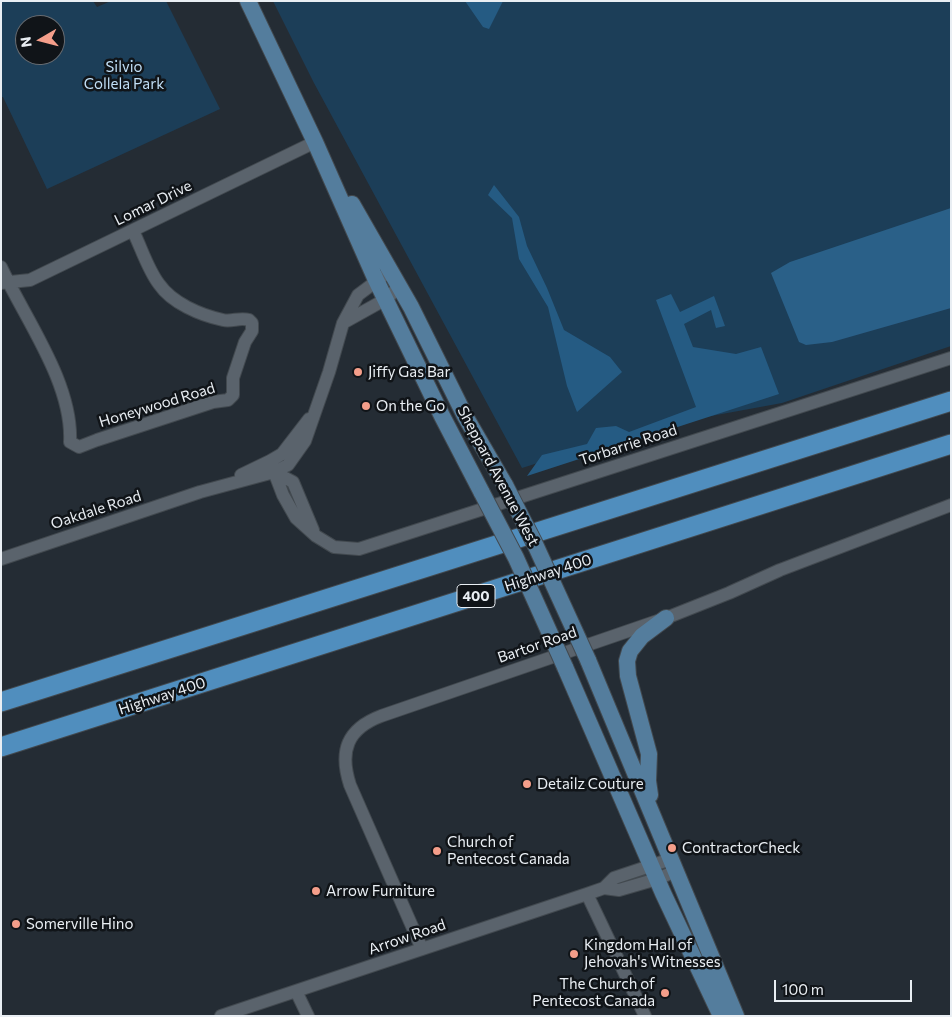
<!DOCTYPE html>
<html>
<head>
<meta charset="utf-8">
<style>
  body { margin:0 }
  #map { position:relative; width:952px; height:1017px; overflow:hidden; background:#242c34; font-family:Commissioner,sans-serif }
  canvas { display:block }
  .frame { position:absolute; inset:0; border:2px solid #e9eef3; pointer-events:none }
  .north { position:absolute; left:15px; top:15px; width:50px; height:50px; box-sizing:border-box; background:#101418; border:1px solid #676b70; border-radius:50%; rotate:262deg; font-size:14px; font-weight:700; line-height:20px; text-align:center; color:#e9eef3 }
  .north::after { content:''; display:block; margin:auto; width:18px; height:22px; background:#f49e8a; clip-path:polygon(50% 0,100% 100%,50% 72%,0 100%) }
  .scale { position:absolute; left:774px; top:980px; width:138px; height:22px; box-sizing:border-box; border:2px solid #e9eef3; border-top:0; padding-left:6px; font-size:15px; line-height:18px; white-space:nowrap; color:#e9eef3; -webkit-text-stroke:4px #101418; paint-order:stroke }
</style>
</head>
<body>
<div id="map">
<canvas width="952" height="1017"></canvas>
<div class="frame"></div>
<div class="north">N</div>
<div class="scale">100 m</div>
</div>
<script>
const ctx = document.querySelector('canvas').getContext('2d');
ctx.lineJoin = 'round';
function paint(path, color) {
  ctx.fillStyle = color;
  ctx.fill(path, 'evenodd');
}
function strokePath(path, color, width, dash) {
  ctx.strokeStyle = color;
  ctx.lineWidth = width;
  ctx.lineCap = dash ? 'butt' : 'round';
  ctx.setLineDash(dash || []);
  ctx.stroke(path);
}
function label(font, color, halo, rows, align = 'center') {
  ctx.font = font + ' Commissioner,sans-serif';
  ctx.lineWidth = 5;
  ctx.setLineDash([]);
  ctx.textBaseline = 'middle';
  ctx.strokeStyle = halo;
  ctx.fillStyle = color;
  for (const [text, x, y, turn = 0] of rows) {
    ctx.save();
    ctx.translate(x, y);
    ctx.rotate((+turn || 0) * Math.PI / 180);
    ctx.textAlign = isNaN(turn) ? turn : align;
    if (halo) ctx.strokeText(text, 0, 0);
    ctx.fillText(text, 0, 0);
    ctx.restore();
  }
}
const green = new Path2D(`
  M 1,1 L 93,1 L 97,7 L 111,1 L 166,1 L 220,109 L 47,189 L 3,97 L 1,97 ZM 25,25 L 55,25 L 55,55 L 25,55 Z
  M 273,1 L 951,1 L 951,346 L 782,403 L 651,427 L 522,468 L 314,83 Z`);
const forest = new Path2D(`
  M 465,1 L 503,1 L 489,29 L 483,27 Z
  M 494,185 L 519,217 L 527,246 L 547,288 L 564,330 L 610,357 L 622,372 L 577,412 L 567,386 L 548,307 L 519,259 L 512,218 L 488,195 Z
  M 671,294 L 680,312 L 714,296 L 725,326 L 716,328 L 711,310 L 684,324 L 693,347 L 736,354 L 761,347 L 779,394 L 527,476 L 542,455 L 587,444 L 596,428 L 616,426 L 629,432 L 696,407 L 656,300 Z`);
const water = new Path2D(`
  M 951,208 L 951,308 L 832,342 L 806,345 L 799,342 L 771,273 L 790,262 Z`);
const minor = new Path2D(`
  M 1,267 C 25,319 73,383 70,442 L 79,447 L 97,440 L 213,402 L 228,400 L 233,395 L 233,378 L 245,342 L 252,331 L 252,323 L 249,320 C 240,317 232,322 223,320 C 200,315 172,303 159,284 C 148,270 141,247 133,231
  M 1,283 L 30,280 L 315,142
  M 343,323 L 386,299 L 399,287
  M 270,461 L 283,495 L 296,518 L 316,536 L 334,547 L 359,549 L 951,358
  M 274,472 L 293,482 L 313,530
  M 241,475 L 270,461 L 282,454 L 309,419
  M 1,559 L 200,492 L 274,472 L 288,465 L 305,441 L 329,372 L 343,323 L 358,295 L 382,277
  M 604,888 L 619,890 L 657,879 L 676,871
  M 587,894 L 645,1016
  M 422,949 L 350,785 C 339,751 347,729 381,716 L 666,618 L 729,593 L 780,570 L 951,505
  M 296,991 L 308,1016
  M 221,1016 L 587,894 L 604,888 L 614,878 L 671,859`);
const major = new Path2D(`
  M 248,1 L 315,142 L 376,280 L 442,416 L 482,493
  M 352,204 L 411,307 L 465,416 L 505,485
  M 588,660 C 638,778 686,897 736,1016
  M 565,667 L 663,893 L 721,1016
  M 650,795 L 648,781 L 649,754 L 628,676 L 627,661 L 630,651 L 642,636 L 666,618`);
const highway = new Path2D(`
  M 1,702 L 951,401
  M 1,747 L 951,444`);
const majorBridge = new Path2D(`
  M 505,485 L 534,542 L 588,660
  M 482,493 L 516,558 L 565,667`);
const markers = [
  [358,372,5,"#f49e8a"],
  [366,406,5,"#f49e8a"],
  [527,784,5,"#f49e8a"],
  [672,848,5,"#f49e8a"],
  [437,851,5,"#f49e8a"],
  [316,891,5,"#f49e8a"],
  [16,924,5,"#f49e8a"],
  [574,954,5,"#f49e8a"],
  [665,993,5,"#f49e8a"]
];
const shields = [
  [476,596,38]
];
const shieldNames = [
  ["400",476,596]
];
const parkNames = [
  ["Silvio",124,67],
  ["Collela Park",124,84]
];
const streetNames = [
  ["Lomar Drive",153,203,-26],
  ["Honeywood Road",157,405,-17],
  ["Torbarrie Road",628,445,-18],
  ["Sheppard Avenue West",498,476,62],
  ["Oakdale Road",96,510,-18],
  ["Highway 400",548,573,-18],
  ["Bartor Road",537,645,-19],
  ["Highway 400",162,696,-18],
  ["Arrow Road",407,937,-19]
];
const poiNames = [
  ["Jiffy Gas Bar",368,372],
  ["On the Go",376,406],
  ["Detailz Couture",537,784],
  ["Church of",447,842],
  ["Pentecost Canada",447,859],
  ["ContractorCheck",682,848],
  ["Arrow Furniture",326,891],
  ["Somerville Hino",26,924],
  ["Kingdom Hall of",584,945],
  ["Jehovah's Witnesses",584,962],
  ["The Church of",655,984,"right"],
  ["Pentecost Canada",655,1001,"right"]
];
paint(green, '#1c3e58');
paint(forest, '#255b83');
paint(water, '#2a6088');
strokePath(minor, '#42494f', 14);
strokePath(major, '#42494f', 18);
strokePath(highway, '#42494f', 21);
strokePath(minor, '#5a636c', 12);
strokePath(major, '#547d9d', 16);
strokePath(highway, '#508ebe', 19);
strokePath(majorBridge, '#42494f', 18, []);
strokePath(majorBridge, '#547d9d', 16);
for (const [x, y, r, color] of markers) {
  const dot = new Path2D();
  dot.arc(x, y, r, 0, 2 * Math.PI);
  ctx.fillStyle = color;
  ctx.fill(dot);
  strokePath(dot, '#101418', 2);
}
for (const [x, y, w] of shields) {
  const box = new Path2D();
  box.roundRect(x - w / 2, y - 11.5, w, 23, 4);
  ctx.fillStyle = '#101418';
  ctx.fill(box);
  strokePath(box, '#e9eef3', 1);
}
label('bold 14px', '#e9eef3', null, shieldNames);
label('15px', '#c1dff7', '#101418', parkNames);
label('15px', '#e9eef3', '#101418', streetNames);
label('15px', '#e9eef3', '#101418', poiNames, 'left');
</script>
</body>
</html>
